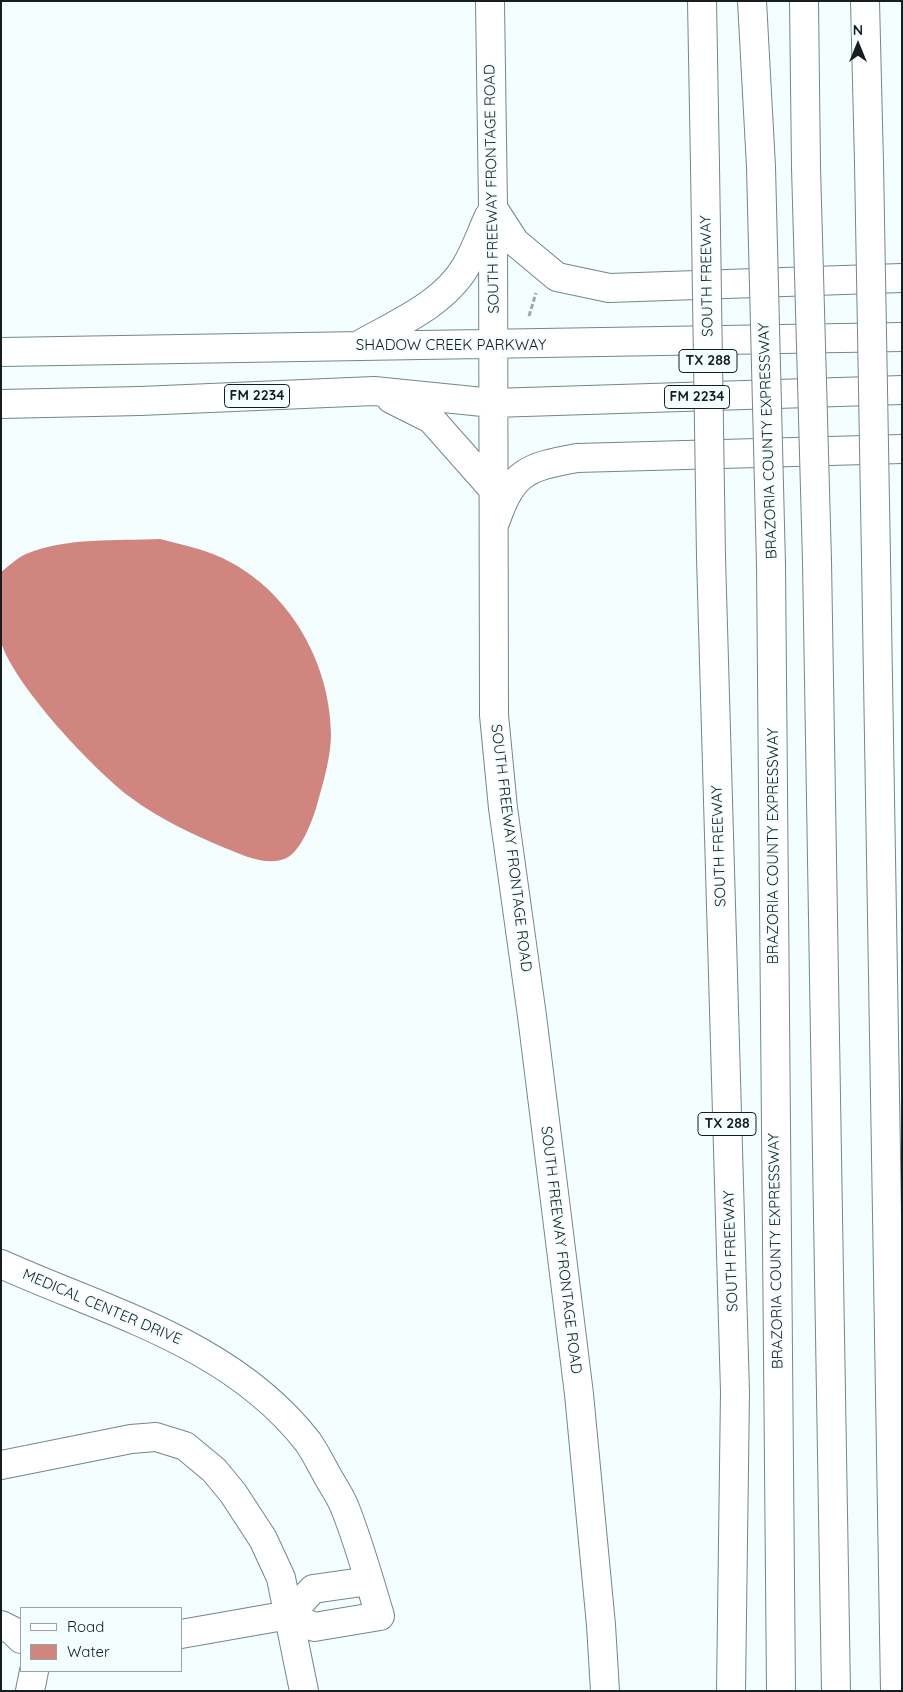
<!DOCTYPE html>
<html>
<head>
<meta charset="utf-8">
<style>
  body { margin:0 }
  #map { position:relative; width:903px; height:1692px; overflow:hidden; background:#f4fefe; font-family:Quicksand,sans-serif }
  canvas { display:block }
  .frame { position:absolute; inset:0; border:2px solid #151d1e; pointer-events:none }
  .legend { position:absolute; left:20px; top:1607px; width:162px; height:65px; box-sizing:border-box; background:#f4fefe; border:1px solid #9ba4a4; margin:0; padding:6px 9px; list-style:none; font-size:15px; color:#151d1e }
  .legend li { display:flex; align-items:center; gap:10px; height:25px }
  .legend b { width:25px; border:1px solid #9ba4a4 }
  .north { position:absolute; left:833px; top:20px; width:50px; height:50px; -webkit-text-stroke:4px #f4fefe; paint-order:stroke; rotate:0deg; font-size:14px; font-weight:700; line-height:20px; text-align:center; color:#151d1e }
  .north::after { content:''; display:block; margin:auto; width:18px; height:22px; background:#151d1e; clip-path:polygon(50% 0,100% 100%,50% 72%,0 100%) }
</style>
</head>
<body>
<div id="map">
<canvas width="903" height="1692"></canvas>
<div class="frame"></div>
<ul class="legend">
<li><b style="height:6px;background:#fff"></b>Road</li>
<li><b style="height:14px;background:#d0867e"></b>Water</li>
</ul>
<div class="north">N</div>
</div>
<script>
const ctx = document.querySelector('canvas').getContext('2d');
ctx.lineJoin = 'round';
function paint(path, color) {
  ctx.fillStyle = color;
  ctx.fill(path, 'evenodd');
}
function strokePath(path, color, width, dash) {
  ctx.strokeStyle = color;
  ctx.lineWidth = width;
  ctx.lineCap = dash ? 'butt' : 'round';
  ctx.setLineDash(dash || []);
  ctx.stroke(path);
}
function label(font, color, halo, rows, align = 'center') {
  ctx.font = font + ' Quicksand,sans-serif';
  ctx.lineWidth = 4;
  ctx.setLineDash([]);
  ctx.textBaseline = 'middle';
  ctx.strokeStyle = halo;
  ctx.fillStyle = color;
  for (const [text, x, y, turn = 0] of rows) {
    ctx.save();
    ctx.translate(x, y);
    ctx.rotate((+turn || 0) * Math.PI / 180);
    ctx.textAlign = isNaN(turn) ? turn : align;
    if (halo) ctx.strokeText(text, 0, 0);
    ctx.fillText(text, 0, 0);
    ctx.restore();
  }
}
const water = new Path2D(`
  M 160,539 C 183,545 209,550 230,562 C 291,594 330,664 331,733 C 331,756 324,780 318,801 C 314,817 301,854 284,859 C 266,866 242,855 225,848 C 192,834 159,819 130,797 C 93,769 17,688 2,645 C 0,630 1,589 1,572 C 9,566 18,557 26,554 C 67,537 116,541 160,539 Z`);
const path = new Path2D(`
  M 529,316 L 536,293`);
const minor = new Path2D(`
  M 1,1264 C 110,1313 232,1344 308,1442 C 315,1452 321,1464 327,1475 C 333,1486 341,1497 345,1508 C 359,1543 369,1580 380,1616 L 314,1627 L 289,1615 L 181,1634
  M 1,1465 L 131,1439 L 156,1437 L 185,1446 L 214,1470 L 233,1493 L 263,1539 L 281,1578 L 304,1691
  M 289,1615 L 313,1589 L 369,1581
  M 1,1625 L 13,1631 L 21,1639
  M 30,1691 L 34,1671`);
const major = new Path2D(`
  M 490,1 L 493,208 L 494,715 L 503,808 L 532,1016 L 579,1394 L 601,1625 L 605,1691
  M 493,208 L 515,242 L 557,277 L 609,288 L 902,278
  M 361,344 C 398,323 444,304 466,266 C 475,251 481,233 489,216
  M 1,352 L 902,337
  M 391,399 L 431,419 L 493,489
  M 1,404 L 140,401 L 374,391 L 493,403 L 902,390
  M 496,520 C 513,471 528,467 577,458 L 902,449`);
const highway = new Path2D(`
  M 702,1 L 705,166
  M 752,1 L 761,167
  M 804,1 L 806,167
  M 865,1 L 869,163
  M 711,557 L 735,1392 L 731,1691
  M 876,559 L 895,1691
  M 817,561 L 836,1691
  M 771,565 L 781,1691`);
const highwayBridge = new Path2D(`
  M 869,163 L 876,559
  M 705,166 L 711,557
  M 761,167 L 771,565
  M 806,167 L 817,561`);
const shields = [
  [708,361,58],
  [257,396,65],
  [697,397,65],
  [727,1124,58]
];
const shieldNames = [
  ["TX 288",708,361],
  ["FM 2234",257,396],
  ["FM 2234",697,397],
  ["TX 288",727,1124]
];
const streetNames = [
  ["SOUTH FREEWAY FRONTAGE ROAD",492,189,-91],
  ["SOUTH FREEWAY",707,276,-91],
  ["SHADOW CREEK PARKWAY",451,345],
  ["BRAZORIA COUNTY EXPRESSWAY",768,441,-92],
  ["SOUTH FREEWAY",719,846,-92],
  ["BRAZORIA COUNTY EXPRESSWAY",773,846,-90],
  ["SOUTH FREEWAY FRONTAGE ROAD",511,848,83],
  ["SOUTH FREEWAY FRONTAGE ROAD",561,1250,83],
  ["SOUTH FREEWAY",731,1251,-92],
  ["BRAZORIA COUNTY EXPRESSWAY",776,1251,-91],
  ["MEDICAL CENTER DRIVE",102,1307,23]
];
paint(water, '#d0867e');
strokePath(minor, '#728889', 30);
strokePath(major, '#728889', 30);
strokePath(highway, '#728889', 30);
strokePath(path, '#9ea7a7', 3, [5, 2.5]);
strokePath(minor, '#fff', 28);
strokePath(major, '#fff', 28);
strokePath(highway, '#fff', 28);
strokePath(highwayBridge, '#728889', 30, []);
strokePath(highwayBridge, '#fff', 28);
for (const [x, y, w] of shields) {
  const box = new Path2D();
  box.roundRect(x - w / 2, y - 11.5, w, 23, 4);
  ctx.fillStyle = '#f4fefe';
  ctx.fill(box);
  strokePath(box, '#151d1e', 1);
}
label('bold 14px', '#151d1e', null, shieldNames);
label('15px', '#151d1e', '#f4fefe', streetNames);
</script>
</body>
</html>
